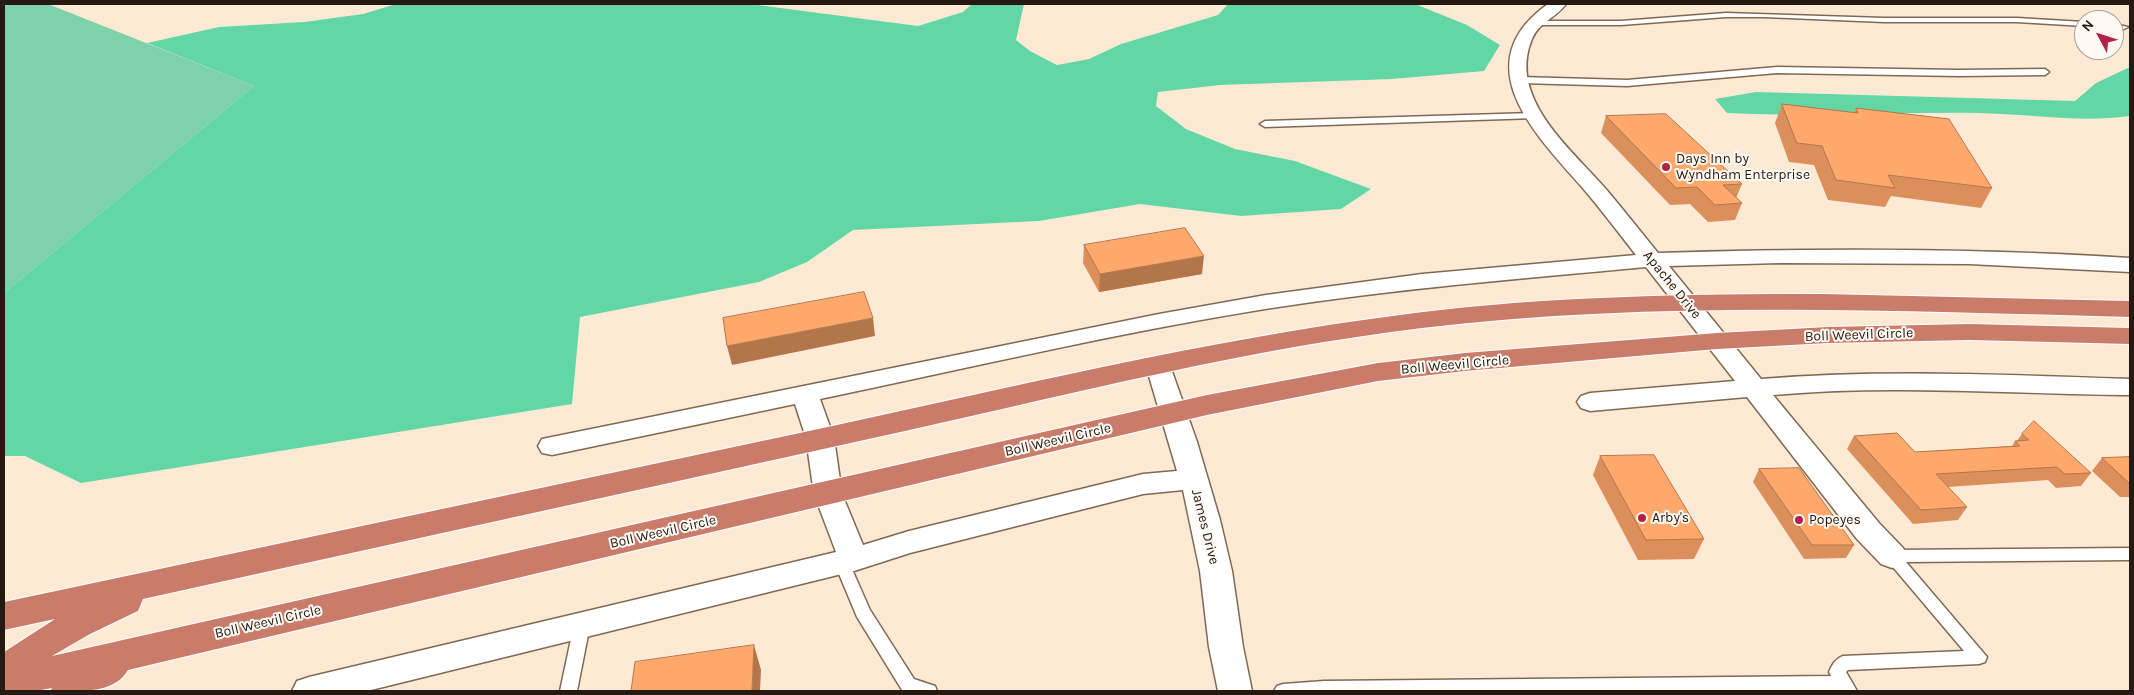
<!DOCTYPE html>
<html>
<head>
<meta charset="utf-8">
<style>
  body { margin:0 }
  #map { position:relative; width:2134px; height:695px; overflow:hidden; background:#fee9d4; font-family:Karla,sans-serif }
  canvas { display:block }
  .frame { position:absolute; inset:0; border:5px solid #241a11; pointer-events:none }
  .north { position:absolute; left:2074px; top:10px; width:50px; height:50px; box-sizing:border-box; background:#fff9f4; border:1px solid #a7a099; border-radius:50%; rotate:310deg; font-size:14px; font-weight:700; line-height:20px; text-align:center; color:#241a11 }
  .north::after { content:''; display:block; margin:auto; width:18px; height:22px; background:#b32147; clip-path:polygon(50% 0,100% 100%,50% 72%,0 100%) }
</style>
</head>
<body>
<div id="map">
<canvas width="2134" height="695"></canvas>
<div class="frame"></div>
<div class="north">N</div>
</div>
<script>
const ctx = document.querySelector('canvas').getContext('2d');
ctx.lineJoin = 'round';
function paint(path, color) {
  ctx.fillStyle = color;
  ctx.fill(path, 'evenodd');
}
function strokePath(path, color, width, dash) {
  ctx.strokeStyle = color;
  ctx.lineWidth = width;
  ctx.lineCap = dash ? 'butt' : 'round';
  ctx.setLineDash(dash || []);
  ctx.stroke(path);
}
function label(font, color, halo, rows, align = 'center') {
  ctx.font = font + ' Karla,sans-serif';
  ctx.lineWidth = 4;
  ctx.setLineDash([]);
  ctx.textBaseline = 'middle';
  ctx.strokeStyle = halo;
  ctx.fillStyle = color;
  for (const [text, x, y, turn = 0] of rows) {
    ctx.save();
    ctx.translate(x, y);
    ctx.rotate((+turn || 0) * Math.PI / 180);
    ctx.textAlign = isNaN(turn) ? turn : align;
    if (halo) ctx.strokeText(text, 0, 0);
    ctx.fillText(text, 0, 0);
    ctx.restore();
  }
}
const green = new Path2D(`
  M 4,4 L 48,4 L 254,86 L 4,293 Z`);
const forest = new Path2D(`
  M 396,4 L 750,4 L 918,26 L 963,12 L 972,4 L 1024,4 L 1016,40 L 1030,51 L 1057,65 L 1089,59 L 1121,44 L 1218,15 L 1228,4 L 1415,4 L 1467,25 L 1500,45 L 1484,71 L 1392,79 L 1220,85 L 1158,92 L 1156,106 L 1186,129 L 1235,149 L 1295,161 L 1371,189 L 1341,209 L 1241,216 L 1140,204 L 1039,221 L 853,230 L 807,262 L 759,282 L 580,317 L 572,404 L 81,483 L 25,456 L 4,456 L 4,293 L 254,86 L 147,43 L 219,27 L 304,22 L 363,14 Z
  M 2130,67 L 2130,116 C 2080,123 2029,114 1978,113 C 1895,112 1811,117 1727,113 L 1715,99 L 1756,92 L 2075,101 L 2096,83 Z`);
const lane = new Path2D(`
  M 1726,13 L 1884,18 L 2017,18 L 2084,22 L 2084,26 L 2017,22 L 1884,22 L 1764,17 L 1726,17 L 1621,25 L 1534,25 L 1530,23 L 1534,21 L 1621,21 Z
  M 2114,24 L 2128,27 L 2124,29 L 2114,28 Z
  M 1777,67 L 1959,70 L 2045,69 L 2049,72 L 2045,75 L 1959,76 L 1777,73 L 1627,86 L 1520,83 L 1516,80 L 1520,77 L 1627,80 Z
  M 1533,113 L 1538,116 L 1536,118 L 1265,127 L 1260,124 L 1265,121 Z
  M 2130,548 L 2130,560 L 1906,562 L 1987,657 L 1985,662 L 1979,664 L 1848,670 L 1846,672 L 1857,691 L 1274,691 L 1277,686 L 1283,684 L 1324,681 L 1831,676 L 1829,672 C 1832,665 1835,659 1843,656 L 1964,651 L 1887,560 L 1884,556 L 1887,552 L 1892,550 Z
  M 842,556 L 847,558 L 870,610 L 914,679 L 935,686 L 937,691 L 902,690 L 857,617 L 834,562 L 837,558 Z
  M 582,618 L 588,620 L 590,625 L 577,691 L 560,691 L 574,625 L 576,620 Z`);
const street = new Path2D(`
  M 1548,4 L 1566,4 C 1556,18 1539,22 1532,39 C 1507,98 1571,149 1605,188 C 1623,209 1640,231 1658,253 C 1816,248 1973,248 2130,258 L 2130,272 L 1969,264 L 1780,263 L 1669,266 L 1761,379 C 1883,369 2007,375 2130,379 L 2130,395 C 2011,394 1892,384 1773,395 L 1879,523 L 1903,548 L 1907,556 L 1903,564 L 1892,568 L 1881,564 L 1857,539 L 1747,397 L 1590,411 L 1581,408 L 1577,402 L 1581,396 L 1590,393 L 1735,381 L 1646,267 C 1519,279 1391,289 1265,309 C 1116,333 968,368 820,399 L 834,438 L 842,494 L 863,545 L 909,531 L 1143,474 L 1177,471 L 1146,366 L 1150,360 L 1159,358 L 1168,360 L 1197,442 L 1220,520 L 1232,571 L 1243,647 L 1252,691 L 1218,691 L 1209,647 L 1200,571 L 1183,490 L 1143,494 L 910,553 L 854,571 L 367,691 L 292,691 L 297,681 L 309,677 L 836,552 L 814,494 L 806,438 L 795,404 L 552,455 L 542,453 L 538,446 L 542,439 L 1159,314 L 1266,295 L 1422,274 L 1636,255 C 1618,232 1600,208 1581,186 C 1534,133 1465,63 1548,4 Z`);
const highway = new Path2D(`
  M 1823,294 L 2130,301 L 2130,317 C 1894,311 1657,300 1422,328 C 1247,349 1076,393 905,431 C 651,487 397,543 143,599 L 138,611 L 90,634 L 52,656 L 1207,395 L 1378,363 L 1465,353 L 1717,333 L 1828,327 L 1970,324 L 2130,328 L 2130,344 L 1970,340 L 1828,343 L 1717,349 L 1465,371 L 1378,381 L 1207,415 L 128,670 C 114,695 77,691 50,691 L 52,688 L 36,691 L 4,691 L 4,652 L 55,619 L 4,630 L 4,602 C 268,546 531,490 795,434 C 1001,390 1206,339 1415,313 C 1550,296 1687,294 1823,294 Z`);
const wall = new Path2D(`
  M 1782,104 L 1854,113 L 1856,108 L 1992,188 L 1981,208 L 1891,196 L 1885,207 L 1828,200 L 1814,165 L 1789,162 L 1775,123 Z
  M 1606,116 L 1742,184 L 1736,198 L 1742,203 L 1735,220 L 1708,222 L 1690,204 L 1670,205 L 1601,133 Z
  M 1084,245 L 1202,274 L 1099,292 L 1083,263 Z
  M 2022,434 L 2091,473 L 2081,486 L 2056,488 L 2048,480 L 1948,487 L 1967,507 L 1958,520 L 1913,524 L 1847,449 L 1854,436 L 1915,452 L 2012,446 L 2015,441 L 2017,441 Z
  M 1600,456 L 1704,539 L 1694,559 L 1638,560 L 1593,475 Z
  M 2130,457 L 2130,497 L 2120,497 L 2092,471 L 2102,458 Z
  M 1759,469 L 1854,545 L 1846,558 L 1804,559 L 1753,482 Z`);
const shadedWall = new Path2D(`
  M 1204,256 L 1202,274 L 1099,292 L 1100,274 Z
  M 873,318 L 875,336 L 732,365 L 727,346 Z
  M 754,645 L 761,670 L 760,691 L 752,691 Z`);
const building = new Path2D(`
  M 1782,104 L 1858,113 L 1856,108 L 1949,119 L 1992,188 L 1888,175 L 1895,188 L 1836,180 L 1822,146 L 1797,143 Z
  M 1666,114 L 1742,184 L 1723,185 L 1742,203 L 1715,205 L 1697,187 L 1676,188 L 1606,116 Z
  M 1185,228 L 1204,256 L 1100,274 L 1084,245 Z
  M 864,292 L 873,318 L 727,346 L 723,318 Z
  M 2034,421 L 2091,473 L 2065,474 L 2057,467 L 1936,474 L 1967,507 L 1921,510 L 1854,436 L 1897,433 L 1915,452 L 2020,446 L 2015,441 L 2029,440 L 2022,434 Z
  M 1654,455 L 1704,539 L 1646,540 L 1600,456 Z
  M 2130,457 L 2130,484 L 2102,458 Z
  M 1799,468 L 1854,545 L 1812,545 L 1759,469 Z
  M 754,645 L 752,691 L 631,691 L 635,662 Z`);
const markers = [
  [1666,167,5,"#b32147"],
  [1642,518,5,"#b32147"],
  [1799,520,5,"#b32147"]
];
const poiNames = [
  ["Days Inn by",1676,159],
  ["Wyndham Enterprise",1676,175],
  ["Arby's",1652,518],
  ["Popeyes",1809,520]
];
const streetNames = [
  ["Apache Drive",1672,285,51],
  ["Boll Weevil Circle",1859,335,-2],
  ["Boll Weevil Circle",1455,365,-5],
  ["Boll Weevil Circle",1058,440,-13],
  ["James Drive",1205,527,76],
  ["Boll Weevil Circle",663,532,-13],
  ["Boll Weevil Circle",268,622,-13]
];
paint(green, '#7dd1ab');
paint(forest, '#62d7a5');
strokePath(lane, '#806952', 3);
strokePath(street, '#806952', 3);
strokePath(highway, '#fff', 2);
paint(lane, '#fff');
paint(street, '#fff');
paint(highway, '#ca7c6b');
paint(wall, '#db905c');
paint(shadedWall, '#b2764b');
paint(building, '#ffa86b');
strokePath(building, '#b2764b', 1);
for (const [x, y, r, color] of markers) {
  const dot = new Path2D();
  dot.arc(x, y, r, 0, 2 * Math.PI);
  ctx.fillStyle = color;
  ctx.fill(dot);
  strokePath(dot, '#fff9f4', 2);
}
label('14px', '#241a11', '#fff9f4', poiNames, 'left');
label('14px', '#241a11', '#fff9f4', streetNames);
</script>
</body>
</html>
